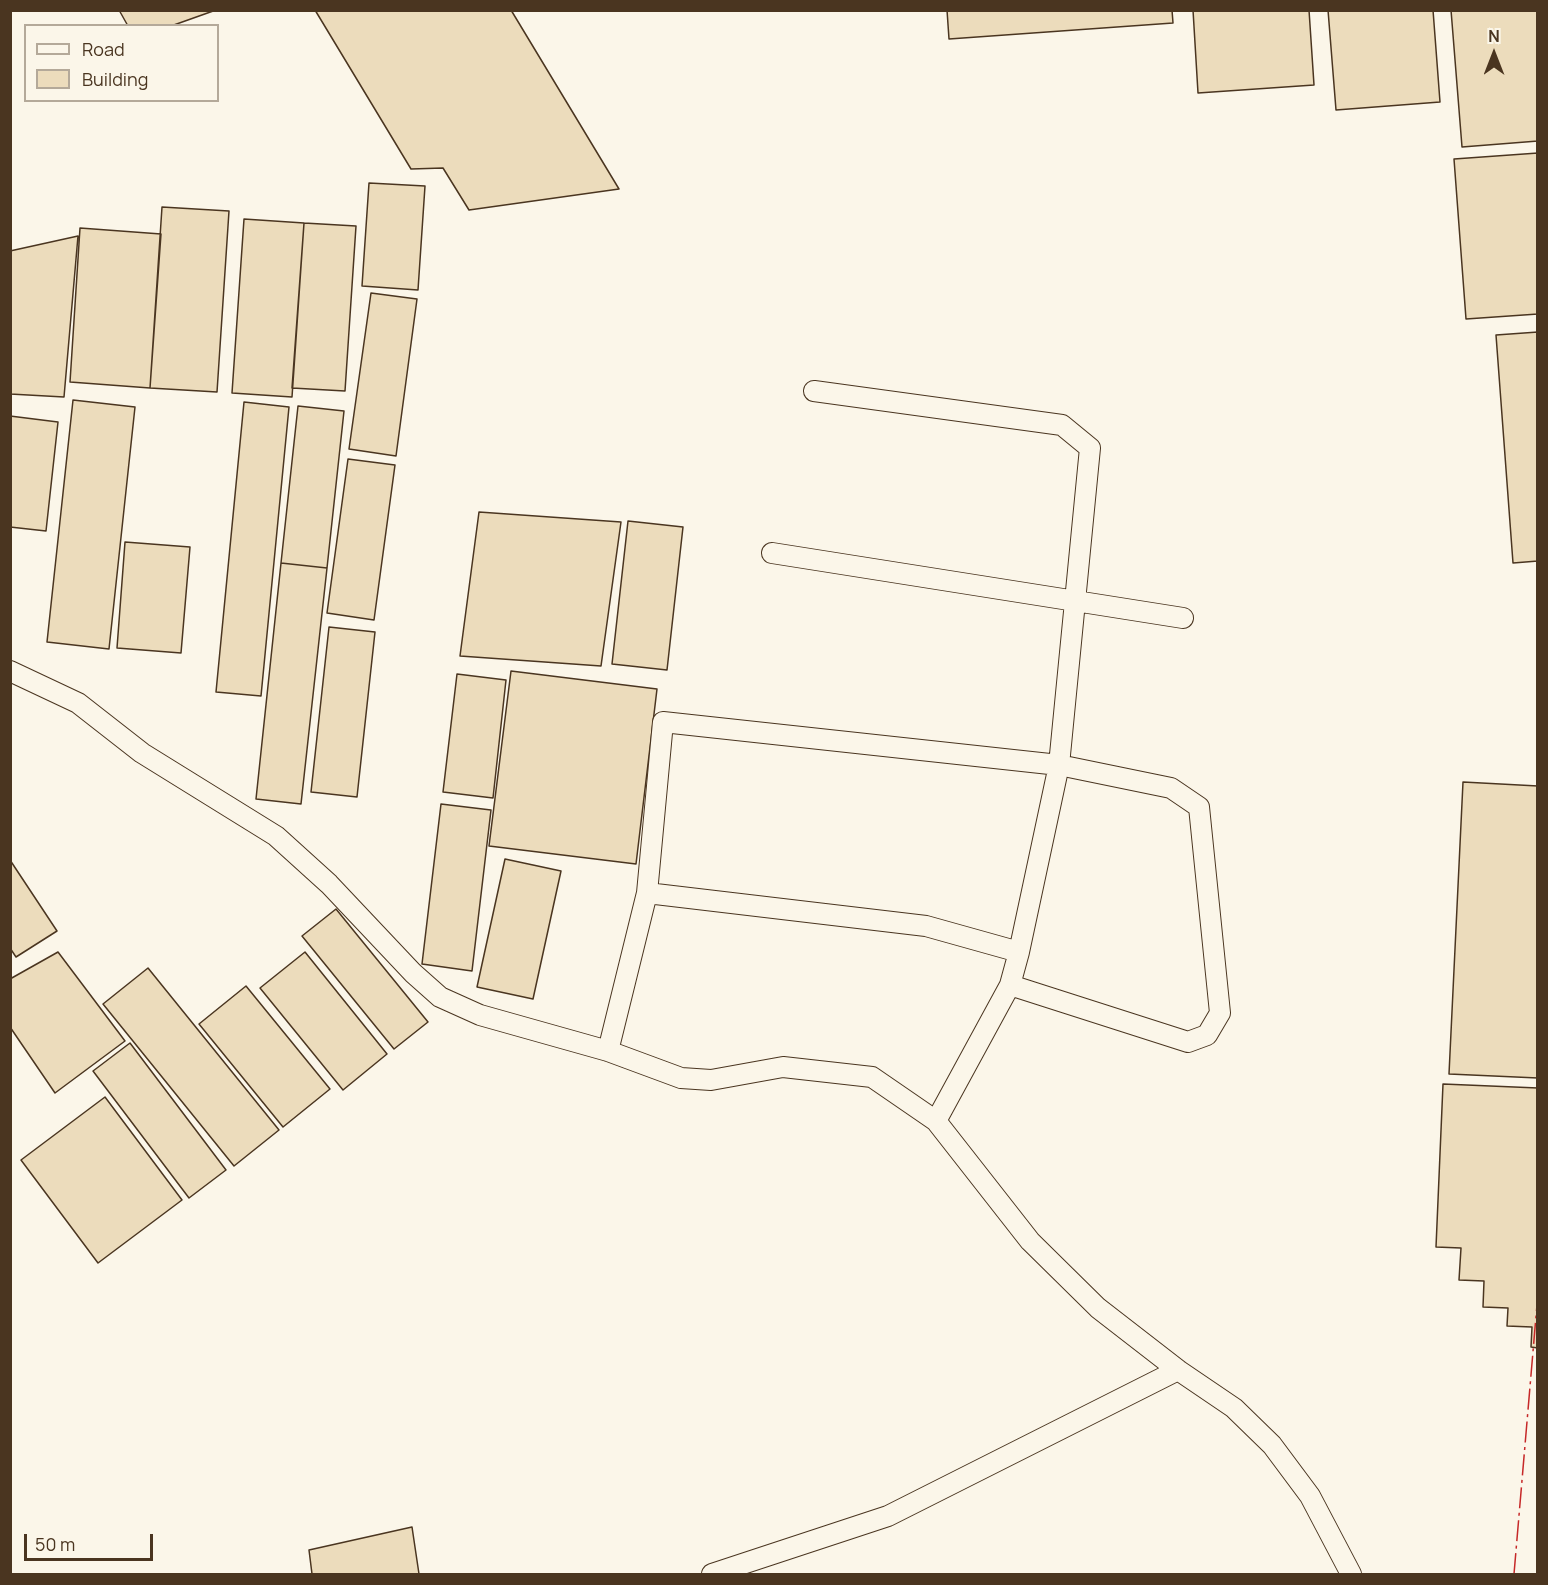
<!DOCTYPE html>
<html>
<head>
<meta charset="utf-8">
<style>
  body { margin:0 }
  #map { position:relative; width:1548px; height:1585px; overflow:hidden; background:#fbf6e9; font-family:Manrope,sans-serif }
  canvas { display:block }
  .frame { position:absolute; inset:0; border:12px solid #4a3520; pointer-events:none }
  .legend { position:absolute; left:24px; top:24px; width:195px; height:78px; box-sizing:border-box; background:#fbf6e9; border:2px solid #b4a999; margin:0; padding:8px 10px; list-style:none; font-size:18px; color:#4a3520 }
  .legend li { display:flex; align-items:center; gap:12px; height:30px }
  .legend b { width:30px; border:2px solid #b4a999 }
  .north { position:absolute; left:1464px; top:24px; width:60px; height:60px; -webkit-text-stroke:4px #fbf6e9; paint-order:stroke; rotate:0deg; font-size:16px; font-weight:700; line-height:24px; text-align:center; color:#4a3520 }
  .north::after { content:''; display:block; margin:auto; width:21px; height:27px; background:#4a3520; clip-path:polygon(50% 0,100% 100%,50% 72%,0 100%) }
  .scale { position:absolute; left:24px; top:1534px; width:129px; height:27px; box-sizing:border-box; border:3px solid #4a3520; border-top:0; padding-left:8px; font-size:18px; line-height:21px; white-space:nowrap; color:#4a3520; -webkit-text-stroke:4px #fbf6e9; paint-order:stroke }
</style>
</head>
<body>
<div id="map">
<canvas width="1548" height="1585"></canvas>
<div class="frame"></div>
<ul class="legend">
<li><b style="height:8px;background:#fbf6e9"></b>Road</li>
<li><b style="height:16px;background:#ecdcbc"></b>Building</li>
</ul>
<div class="north">N</div>
<div class="scale">50 m</div>
</div>
<script>
const ctx = document.querySelector('canvas').getContext('2d');
ctx.lineJoin = 'round';
function paint(path, color) {
  ctx.fillStyle = color;
  ctx.fill(path, 'evenodd');
}
function strokePath(path, color, width, dash) {
  ctx.strokeStyle = color;
  ctx.lineWidth = width;
  ctx.lineCap = dash ? 'butt' : 'round';
  ctx.setLineDash(dash || []);
  ctx.stroke(path);
}
const building = new Path2D(`
  M 119,10 L 216,10 L 171,26 L 128,26 Z
  M 315,10 L 511,10 L 619,189 L 469,210 L 443,168 L 411,169 Z
  M 947,10 L 1172,10 L 1173,23 L 949,39 Z
  M 1193,10 L 1309,10 L 1314,85 L 1198,93 Z
  M 1328,10 L 1433,10 L 1440,102 L 1336,110 Z
  M 1451,10 L 1538,10 L 1538,141 L 1462,147 Z
  M 1538,153 L 1538,314 L 1466,319 L 1454,159 Z
  M 369,183 L 425,186 L 418,290 L 362,286 Z
  M 162,207 L 229,211 L 217,392 L 150,388 Z
  M 244,219 L 304,223 L 292,397 L 232,393 Z
  M 304,223 L 356,226 L 345,391 L 292,388 Z
  M 80,228 L 161,234 L 150,388 L 70,382 Z
  M 78,236 L 64,397 L 10,394 L 10,251 Z
  M 371,293 L 417,299 L 396,456 L 349,449 Z
  M 1538,332 L 1538,561 L 1513,563 L 1496,335 Z
  M 73,400 L 135,407 L 109,649 L 47,642 Z
  M 244,402 L 289,407 L 261,696 L 216,692 Z
  M 298,406 L 344,411 L 327,568 L 281,563 Z
  M 10,416 L 58,422 L 46,531 L 10,527 Z
  M 348,459 L 395,465 L 374,620 L 327,613 Z
  M 479,512 L 621,522 L 601,666 L 460,656 Z
  M 628,521 L 683,527 L 667,670 L 612,664 Z
  M 125,542 L 190,547 L 181,653 L 117,648 Z
  M 281,563 L 327,568 L 301,804 L 256,799 Z
  M 329,627 L 375,632 L 357,797 L 311,792 Z
  M 511,671 L 657,689 L 636,864 L 489,846 Z
  M 457,674 L 506,680 L 493,798 L 443,792 Z
  M 1463,782 L 1538,786 L 1538,1078 L 1449,1074 Z
  M 441,804 L 491,810 L 472,971 L 422,964 Z
  M 505,859 L 561,871 L 533,999 L 477,987 Z
  M 10,860 L 57,931 L 16,957 L 10,948 Z
  M 336,909 L 428,1022 L 394,1049 L 302,936 Z
  M 58,952 L 125,1041 L 55,1093 L 10,1027 L 10,979 Z
  M 305,952 L 387,1054 L 343,1090 L 260,988 Z
  M 148,968 L 279,1130 L 234,1166 L 103,1004 Z
  M 246,986 L 330,1089 L 283,1127 L 199,1024 Z
  M 130,1043 L 226,1170 L 189,1198 L 93,1071 Z
  M 1443,1084 L 1538,1088 L 1538,1348 L 1531,1347 L 1532,1327 L 1507,1326 L 1508,1308 L 1483,1307 L 1484,1281 L 1459,1280 L 1461,1248 L 1436,1247 Z
  M 105,1097 L 182,1200 L 98,1263 L 21,1160 Z
  M 412,1527 L 419,1574 L 312,1574 L 309,1550 Z`);
const minor = new Path2D(`
  M 814,391 L 1062,425 L 1090,448 L 1059,765 L 1019,952 L 1010,985 L 936,1121
  M 772,553 L 1183,618
  M 10,671 L 78,703 L 142,753 L 276,836 L 329,884 L 413,973 L 440,997 L 480,1015 L 608,1051 L 681,1078 L 711,1080 L 783,1067 L 872,1077 L 936,1121 L 1030,1241 L 1098,1308 L 1178,1370 L 1234,1408 L 1272,1445 L 1310,1496 L 1351,1574
  M 647,893 L 926,926 L 1019,952
  M 608,1051 L 647,893 L 663,722 L 1059,765 L 1171,788 L 1199,807 L 1220,1013 L 1207,1035 L 1188,1042 L 1010,985
  M 712,1574 L 888,1516 L 1178,1370`);
const power = new Path2D(`
  M 1537,10 L 1538,12
  M 1514,1574 L 1538,1293`);
paint(building, '#ecdcbc');
strokePath(building, '#4a3520', 1.5);
strokePath(minor, '#4a3520', 22);
strokePath(minor, '#fbf6e9', 20);
strokePath(power, '#c62828', 1.5, [21, 4.5, 3, 4.5]);
</script>
</body>
</html>
